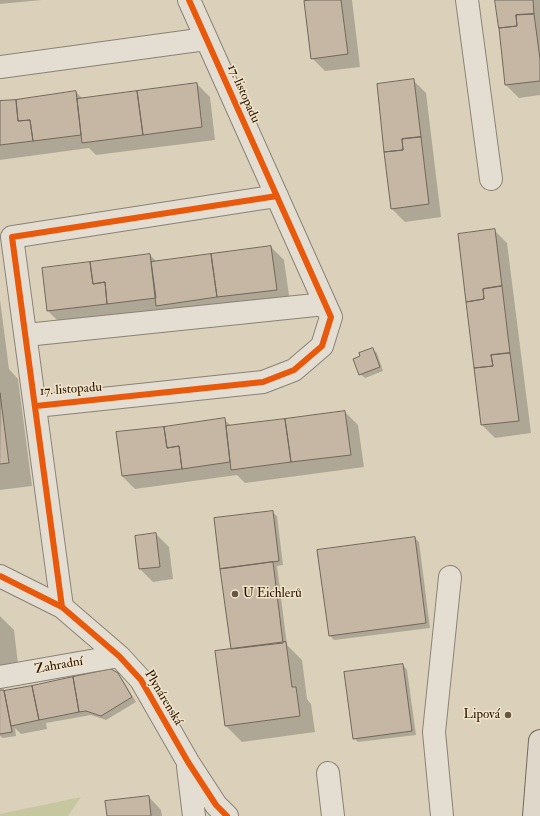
<!DOCTYPE html>
<html>
<head>
<meta charset="utf-8">
<style>
  body { margin:0 }
  canvas { display:block; background:#dbd1ba }
</style>
</head>
<body>
<canvas width="540" height="816"></canvas>
<script>
const ctx = document.querySelector('canvas').getContext('2d');
ctx.lineJoin = 'round';
function paint(path, color) {
  ctx.fillStyle = color;
  ctx.fill(path, 'evenodd');
}
function strokePath(path, color, width, dash) {
  ctx.strokeStyle = color;
  ctx.lineWidth = width;
  ctx.lineCap = dash ? 'butt' : 'round';
  ctx.setLineDash(dash || []);
  ctx.stroke(path);
}
function label(font, color, halo, rows, align = 'center') {
  ctx.font = font + ' "IM FELL Double Pica",serif';
  ctx.lineWidth = 3;
  ctx.setLineDash([]);
  ctx.textBaseline = 'middle';
  ctx.strokeStyle = halo;
  ctx.fillStyle = color;
  for (const [text, x, y, turn = 0] of rows) {
    ctx.save();
    ctx.translate(x, y);
    ctx.rotate((+turn || 0) * Math.PI / 180);
    ctx.textAlign = isNaN(turn) ? turn : align;
    if (halo) ctx.strokeText(text, 0, 0);
    ctx.fillText(text, 0, 0);
    ctx.restore();
  }
}
const green = new Path2D(`
  M 81,797 L 68,816 L 0,816 L 0,814 Z`);
const shadow = new Path2D(`
  M 0,0 L 42,0 L 0,4 Z
  M 305,0 L 352,0 L 360,67 L 325,71 L 312,58 Z
  M 496,0 L 540,0 L 540,95 L 519,98 L 506,85 Z
  M 413,80 L 426,93 L 441,217 L 405,222 L 392,209 L 378,85 Z
  M 197,84 L 210,97 L 215,140 L 96,155 L 89,148 L 0,160 L 0,102 L 76,92 L 83,99 Z
  M 494,230 L 507,243 L 531,433 L 495,438 L 482,425 Z
  M 271,247 L 284,260 L 290,302 L 61,324 L 48,311 L 150,255 L 157,262 Z
  M 0,300 L 9,369 L 18,379 L 32,486 L 0,490 Z
  M 372,349 L 377,353 L 383,371 L 365,378 L 360,374 Z
  M 345,412 L 358,425 L 364,467 L 245,483 L 237,475 L 135,489 L 122,476 L 224,419 L 231,426 Z
  M 272,512 L 277,516 L 283,565 L 277,566 L 287,645 L 302,660 L 307,699 L 311,704 L 315,732 L 242,742 L 226,726 L 232,650 L 215,519 Z
  M 156,534 L 169,547 L 173,579 L 153,582 L 140,569 Z
  M 415,538 L 419,542 L 430,628 L 334,640 L 330,636 Z
  M 0,616 L 14,630 L 19,672 L 0,675 Z
  M 403,665 L 407,670 L 416,735 L 358,742 L 354,738 Z
  M 117,674 L 122,679 L 136,702 L 106,720 L 91,715 L 46,723 L 47,729 L 21,734 L 15,728 L 16,736 L 3,738 L 0,736 L 0,691 L 5,692 Z
  M 149,797 L 161,810 L 162,816 L 108,816 Z`);
const building = new Path2D(`
  M 312,0 L 341,0 L 348,54 L 311,59 L 304,1 Z
  M 495,0 L 533,0 L 534,14 L 516,15 L 517,26 L 499,28 Z
  M 534,14 L 540,59 L 540,81 L 505,85 L 499,28 L 517,26 L 516,15 Z
  M 414,79 L 421,137 L 402,139 L 403,150 L 384,152 L 377,84 Z
  M 197,83 L 202,127 L 143,135 L 137,91 Z
  M 76,91 L 81,135 L 33,141 L 30,120 L 18,121 L 16,100 Z
  M 137,91 L 143,135 L 82,143 L 77,99 Z
  M 16,100 L 18,121 L 30,120 L 33,141 L 0,145 L 0,101 Z
  M 421,137 L 429,204 L 391,209 L 384,152 L 403,150 L 402,139 Z
  M 495,229 L 502,286 L 483,289 L 484,299 L 466,302 L 458,234 Z
  M 271,246 L 277,290 L 217,297 L 211,254 Z
  M 150,254 L 156,298 L 107,304 L 105,282 L 93,284 L 90,262 Z
  M 211,254 L 217,297 L 156,306 L 151,262 Z
  M 90,262 L 93,284 L 105,282 L 107,304 L 47,311 L 42,268 Z
  M 502,286 L 510,353 L 491,355 L 493,366 L 474,368 L 466,302 L 484,299 L 483,289 Z
  M 373,348 L 380,367 L 359,375 L 353,359 L 360,356 L 359,353 Z
  M 510,353 L 519,421 L 481,425 L 474,368 L 493,366 L 491,355 Z
  M 0,393 L 9,463 L 0,464 Z
  M 345,411 L 351,455 L 291,462 L 285,419 Z
  M 225,418 L 230,462 L 182,469 L 179,446 L 167,448 L 164,427 Z
  M 285,419 L 291,462 L 231,470 L 226,426 Z
  M 164,427 L 167,448 L 179,446 L 182,469 L 122,476 L 116,432 Z
  M 273,511 L 279,561 L 220,569 L 214,518 Z
  M 156,533 L 160,567 L 139,569 L 135,536 Z
  M 415,537 L 426,623 L 329,636 L 317,550 Z
  M 273,562 L 283,643 L 231,649 L 220,569 Z
  M 286,642 L 292,687 L 296,687 L 300,716 L 225,726 L 215,651 Z
  M 403,664 L 412,731 L 353,739 L 344,672 Z
  M 111,669 L 118,673 L 132,697 L 101,716 L 86,711 L 79,712 L 73,677 Z
  M 73,677 L 79,712 L 39,720 L 32,686 Z
  M 32,686 L 39,720 L 11,726 L 4,691 Z
  M 0,690 L 4,690 L 12,732 L 0,734 Z
  M 149,796 L 151,816 L 107,816 L 105,801 Z`);
const minor = new Path2D(`
  M 467,0 L 491,179
  M 0,67 L 206,39
  M 26,335 L 325,304
  M 36,406 L 263,382 L 294,370 L 322,346 L 331,317 L 189,0
  M 0,576 L 62,607 L 119,656 L 141,680 L 188,762 L 216,805 L 227,816
  M 62,607 L 12,237 L 277,196
  M 0,677 L 119,656
  M 188,767 L 194,816
  M 328,773 L 333,816
  M 442,816 L 434,732 L 450,577`);
const major = new Path2D(`
  M 534,816 L 540,741`);
const cycleway = new Path2D(`
  M 36,406 L 263,382 L 294,370 L 322,346 L 331,317 L 189,0
  M 0,576 L 62,607 L 119,656 L 141,680 L 188,762 L 216,805 L 227,816
  M 62,607 L 12,237 L 277,196`);
const markers = [
  [235,594,4,"#655542"],
  [508,715,4,"#655542"]
];
const streetNames = [
  ["17. listopadu",243,94,66],
  ["17. listopadu",71,390,-4],
  ["Zahradní",59,666,-10],
  ["Plynárenská",163,698,59]
];
const poiNames = [
  ["U Eichlerů",243,594],
  ["Lipová",500,715,"right"]
];
paint(green, '#c7c79f');
paint(shadow, '#0003');
paint(building, '#c6b7a5');
strokePath(building, '#71685b', 1);
strokePath(minor, '#8b8274', 24);
strokePath(major, '#71685b', 24);
strokePath(minor, '#e3ddd2', 22);
strokePath(major, '#ded7ca', 22);
strokePath(cycleway, '#e8590c', 6);
for (const [x, y, r, color] of markers) {
  const dot = new Path2D();
  dot.arc(x, y, r, 0, 2 * Math.PI);
  ctx.fillStyle = color;
  ctx.fill(dot);
  strokePath(dot, '#f1e4c9', 1.5);
}
label('13px', '#261202', '#f1e4c9', streetNames);
label('13px', '#261202', '#f1e4c9', poiNames, 'left');
</script>
</body>
</html>
